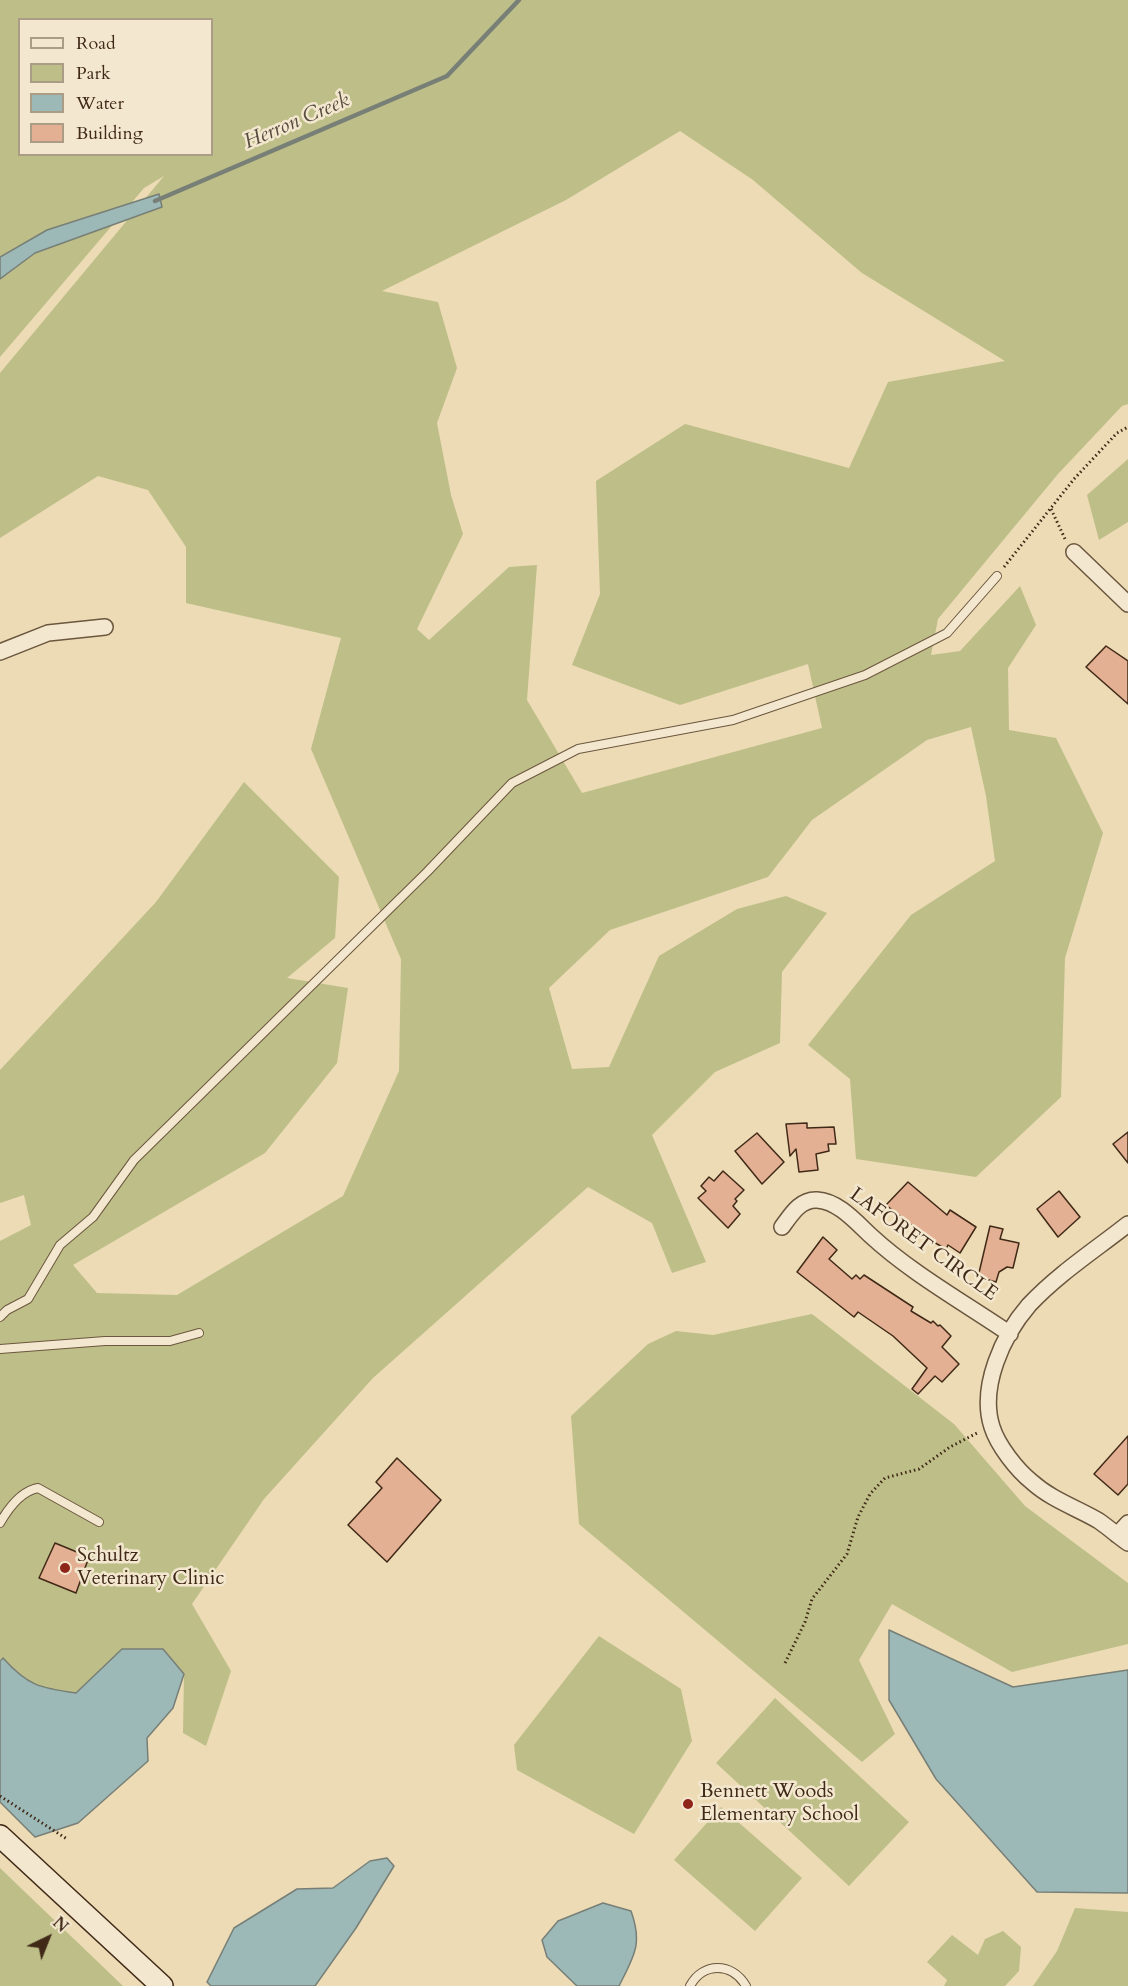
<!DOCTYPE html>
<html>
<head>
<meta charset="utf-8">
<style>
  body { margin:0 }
  #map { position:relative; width:1128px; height:1986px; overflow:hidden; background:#ecdbb5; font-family:Cardo,serif }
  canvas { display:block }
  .legend { position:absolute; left:18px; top:18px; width:195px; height:138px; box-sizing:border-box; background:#f3e8cf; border:2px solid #ab9c85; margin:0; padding:8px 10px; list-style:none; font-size:18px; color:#402917 }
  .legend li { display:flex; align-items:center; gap:12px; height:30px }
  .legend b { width:30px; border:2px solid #ab9c85 }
  .north { position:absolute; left:18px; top:1908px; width:60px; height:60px; -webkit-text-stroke:4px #f3e8cf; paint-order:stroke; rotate:43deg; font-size:16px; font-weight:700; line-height:24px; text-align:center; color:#402917 }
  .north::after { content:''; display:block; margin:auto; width:21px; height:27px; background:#402917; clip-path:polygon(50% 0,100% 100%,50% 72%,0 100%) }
</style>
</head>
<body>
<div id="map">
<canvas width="1128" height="1986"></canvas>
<ul class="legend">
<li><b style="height:8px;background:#f3e8cf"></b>Road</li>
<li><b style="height:16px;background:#bebe88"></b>Park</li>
<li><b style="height:16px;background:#9cb9b7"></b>Water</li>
<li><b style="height:16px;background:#e4b093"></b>Building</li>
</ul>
<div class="north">N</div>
</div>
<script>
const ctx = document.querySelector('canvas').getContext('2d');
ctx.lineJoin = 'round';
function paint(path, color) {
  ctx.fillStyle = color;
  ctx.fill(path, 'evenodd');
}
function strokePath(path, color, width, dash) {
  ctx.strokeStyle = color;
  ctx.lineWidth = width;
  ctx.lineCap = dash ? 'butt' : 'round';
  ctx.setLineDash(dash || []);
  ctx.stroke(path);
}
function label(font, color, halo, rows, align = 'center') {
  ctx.font = font + ' Cardo,serif';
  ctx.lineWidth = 5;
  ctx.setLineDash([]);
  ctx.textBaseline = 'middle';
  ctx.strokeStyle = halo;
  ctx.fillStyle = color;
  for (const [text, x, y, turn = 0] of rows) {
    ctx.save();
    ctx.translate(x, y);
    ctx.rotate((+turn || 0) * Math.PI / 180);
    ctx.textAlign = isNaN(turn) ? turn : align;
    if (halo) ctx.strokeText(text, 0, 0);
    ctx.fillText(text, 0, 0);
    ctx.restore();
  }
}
const green = new Path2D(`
  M 0,0 L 1128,0 L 1128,404 L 1122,406 L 1058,474 L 938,619 L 931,655 L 960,651 L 1020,586 L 1036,625 L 1008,668 L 1009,730 L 1056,738 L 1103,833 L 1065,958 L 1061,1097 L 976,1177 L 856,1159 L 850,1079 L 808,1045 L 911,915 L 995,861 L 986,796 L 971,727 L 927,740 L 812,820 L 768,877 L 610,930 L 549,988 L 572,1069 L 609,1067 L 659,956 L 737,909 L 786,896 L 827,913 L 782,972 L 780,1043 L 715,1072 L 652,1135 L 706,1262 L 672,1273 L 652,1223 L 588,1187 L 373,1378 L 264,1499 L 192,1604 L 231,1671 L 206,1746 L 183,1733 L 184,1674 L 163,1649 L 99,1671 L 76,1693 C 40,1688 28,1686 3,1658 L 0,1659 L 0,1241 L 31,1225 L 24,1195 L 0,1203 L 0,1070 L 156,902 L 244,782 L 339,877 L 335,938 L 287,978 L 348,988 L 337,1063 L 265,1153 L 73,1265 L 97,1293 L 177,1295 L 343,1196 L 399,1071 L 401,959 L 311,749 L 341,638 L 186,603 L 186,547 L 148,490 L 98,476 L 0,538 L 0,373 L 164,176 L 144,188 L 0,357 ZM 20,20 L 212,20 L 212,154 L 20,154 ZM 680,131 L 753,180 L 862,273 L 1005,361 L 888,382 L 849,468 L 685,424 L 596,481 L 600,594 L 572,665 L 680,705 L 808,664 L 822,728 L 582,793 L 527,700 L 537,565 L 509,567 L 429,640 L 417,629 L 463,534 L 451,495 L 437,423 L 457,368 L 438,302 L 382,291 L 566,200 Z
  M 1128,459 L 1128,522 L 1099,540 L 1087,495 Z
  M 812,1314 L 954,1424 L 1025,1506 L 1128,1583 L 1128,1644 L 1012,1672 L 892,1604 L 859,1660 L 895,1734 L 862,1762 L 579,1524 L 571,1416 L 648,1344 L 676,1331 L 713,1335 Z
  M 599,1636 L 681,1689 L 692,1741 L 634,1834 L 517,1770 L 514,1745 Z
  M 775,1698 L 909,1822 L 849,1886 L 716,1763 Z
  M 721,1807 L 802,1878 L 755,1931 L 674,1860 Z
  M 0,1868 L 123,1986 L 0,1986 Z
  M 1075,1908 L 1128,1912 L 1128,1986 L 1033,1986 L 1057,1951 Z
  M 1003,1931 L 1021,1947 L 1019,1971 L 1005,1986 L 944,1986 L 947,1980 L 927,1962 L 952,1935 L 978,1955 L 985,1939 Z`);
const water = new Path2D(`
  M 159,194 L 162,207 L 35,253 L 0,279 L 0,257 L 47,230 Z
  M 889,1630 L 1013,1687 L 1128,1670 L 1128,1893 L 1037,1892 L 936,1779 L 889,1700 Z
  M 122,1649 L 163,1649 L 184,1674 L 173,1708 L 147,1738 L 148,1761 L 78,1823 L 35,1837 L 0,1802 L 0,1661 L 3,1658 C 28,1686 40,1688 76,1693 Z
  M 387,1858 L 394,1866 L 356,1928 L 315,1986 L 211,1986 L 207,1982 L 234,1928 L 297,1889 L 333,1888 L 370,1861 Z
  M 603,1903 L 631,1911 C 643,1944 634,1956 619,1986 L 577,1986 L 547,1957 L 542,1940 L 558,1921 Z`);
const stream = new Path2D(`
  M 155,201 L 447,76 L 519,0`);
const building = new Path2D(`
  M 1106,646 L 1128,661 L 1128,704 L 1086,667 Z
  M 807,1123 L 807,1128 L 834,1127 L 836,1144 L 828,1144 L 829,1151 L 816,1154 L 818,1170 L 799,1172 L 796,1149 L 790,1156 L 786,1124 Z
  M 1128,1132 L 1128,1163 L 1113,1144 Z
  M 757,1133 L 784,1162 L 762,1184 L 735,1151 Z
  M 723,1171 L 744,1190 L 735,1199 L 737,1201 L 733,1206 L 740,1214 L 728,1228 L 698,1198 L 706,1191 L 701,1186 L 709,1177 L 714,1181 Z
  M 908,1182 L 947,1215 L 950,1210 L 976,1227 L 960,1253 L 948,1245 L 946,1249 L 930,1240 L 886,1205 Z
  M 1059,1191 L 1080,1217 L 1058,1237 L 1037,1209 Z
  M 990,1226 L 1003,1229 L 1000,1239 L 1019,1243 L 1013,1268 L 1007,1267 L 999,1272 L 996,1282 L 978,1277 Z
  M 823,1237 L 837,1250 L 829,1259 L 852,1279 L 856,1275 L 860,1279 L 864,1275 L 913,1307 L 911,1311 L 931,1323 L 933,1321 L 938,1326 L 940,1325 L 951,1336 L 942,1347 L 959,1364 L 942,1382 L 935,1376 L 918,1394 L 912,1389 L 927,1368 L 893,1336 L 858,1312 L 854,1317 L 797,1272 Z
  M 1128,1436 L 1128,1484 L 1118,1495 L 1094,1474 Z
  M 397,1458 L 441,1500 L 387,1562 L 348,1525 L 382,1488 L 376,1482 Z
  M 55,1543 L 89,1557 L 76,1593 L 39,1578 Z`);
const path = new Path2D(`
  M 1051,509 L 1066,541
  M 1004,567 L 1074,479 L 1117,433 L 1128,427
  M 785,1663 L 805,1622 L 812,1599 L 847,1554 L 858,1517 L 870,1494 L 885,1478 L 919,1469 L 950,1447 L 979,1432
  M 0,1796 L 67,1839`);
const lane = new Path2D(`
  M 0,1317 L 7,1310 L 28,1299 L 60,1245 L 93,1217 L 134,1160 L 427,872 L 512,783 L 578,749 L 733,720 L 865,675 L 947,633 L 997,576
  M 0,1349 L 105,1341 L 170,1341 L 199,1333
  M 0,1523 C 8,1509 21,1491 38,1488 L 99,1522
  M 690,1986 C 703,1962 732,1962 746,1986`);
const street = new Path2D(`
  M 1074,552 L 1128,604
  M 0,652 L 48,633 L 105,627
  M 1128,1224 C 1095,1250 1058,1274 1029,1305 C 1003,1335 979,1387 992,1427 C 998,1446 1017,1470 1032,1482 C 1052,1500 1077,1508 1099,1521 C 1109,1528 1118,1536 1128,1543
  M 782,1227 C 791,1215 800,1199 817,1200 C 838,1201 856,1222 870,1235 C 911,1273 963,1302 1010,1334
  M 1117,1535 L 1128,1523`);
const secondary = new Path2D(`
  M 0,1836 L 162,1986`);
const markers = [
  [65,1568,6,"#8f2418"],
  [688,1804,6,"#8f2418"]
];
const streetNames = [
  ["LAFORET CIRCLE",923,1245,36]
];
const poiNames = [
  ["Schultz",77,1556],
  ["Veterinary Clinic",77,1579],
  ["Bennett Woods",700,1792],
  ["Elementary School",700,1815]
];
const waterNames = [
  ["Herron Creek",297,122,-23]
];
paint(green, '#bebe88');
paint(water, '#9cb9b7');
strokePath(water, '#777f77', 1.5);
strokePath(stream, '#777f77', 4.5);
paint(building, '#e4b093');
strokePath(building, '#402917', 1.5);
strokePath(lane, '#6b563e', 10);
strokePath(street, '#6b563e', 18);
strokePath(secondary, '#402917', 24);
strokePath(path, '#402917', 3, [1.5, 3]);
strokePath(lane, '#f3e8cf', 8);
strokePath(street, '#f3e8cf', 15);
strokePath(secondary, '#f3e8cf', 21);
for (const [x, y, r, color] of markers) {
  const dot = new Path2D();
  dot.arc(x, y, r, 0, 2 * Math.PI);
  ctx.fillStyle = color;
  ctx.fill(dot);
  strokePath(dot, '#f3e8cf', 2);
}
label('20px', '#402917', '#f3e8cf', streetNames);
label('20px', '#402917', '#f3e8cf', poiNames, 'left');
label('italic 21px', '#574d3f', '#f3e8cf', waterNames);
</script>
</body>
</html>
